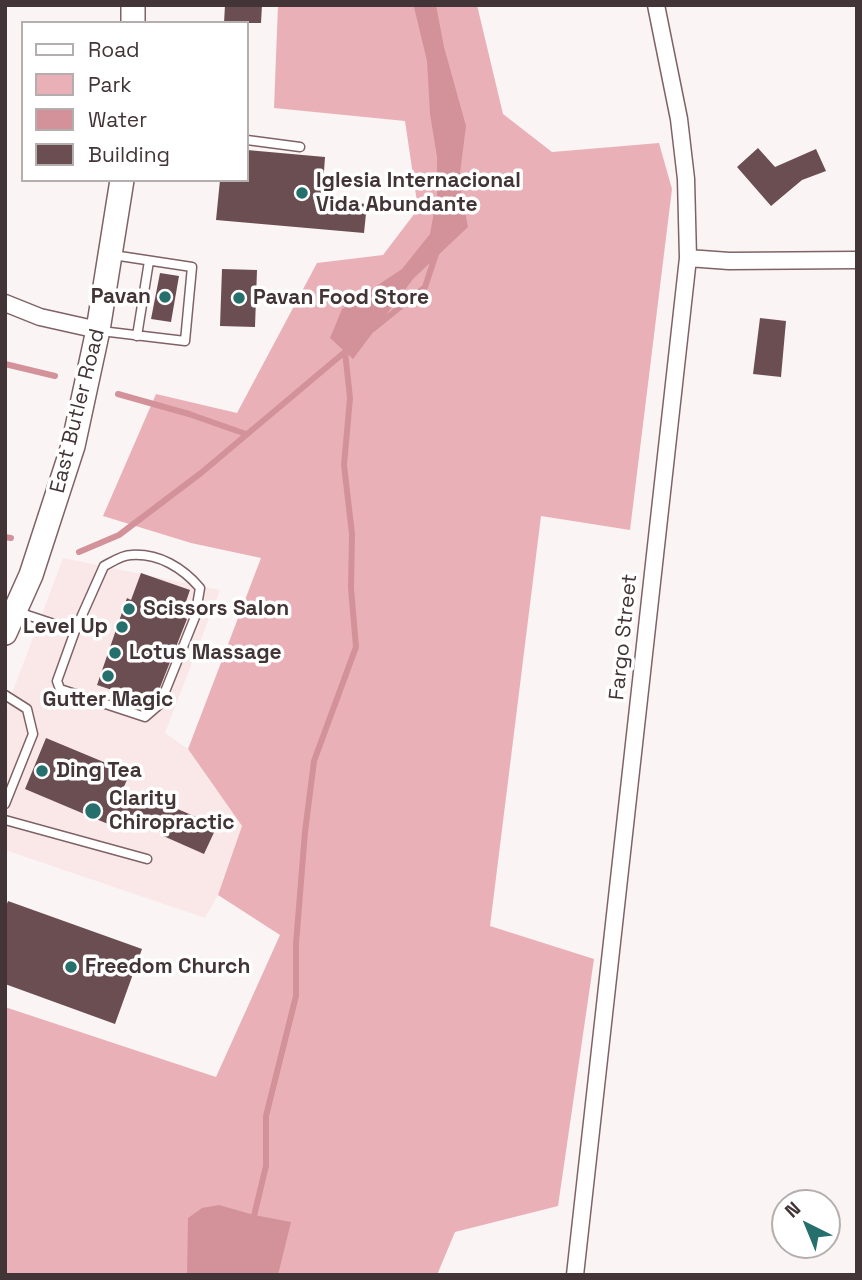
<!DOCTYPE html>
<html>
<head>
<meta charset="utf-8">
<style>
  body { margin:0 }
  #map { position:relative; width:862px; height:1280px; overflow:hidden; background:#fbf4f4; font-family:"Space Grotesk",sans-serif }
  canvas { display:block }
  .frame { position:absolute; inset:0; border:7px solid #433537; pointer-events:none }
  .legend { position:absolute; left:21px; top:21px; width:228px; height:161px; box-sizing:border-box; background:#fff; border:2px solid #b4aeaf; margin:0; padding:9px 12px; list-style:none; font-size:21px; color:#433537 }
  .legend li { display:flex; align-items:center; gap:14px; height:35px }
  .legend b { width:35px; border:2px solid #b4aeaf }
  .north { position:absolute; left:771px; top:1189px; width:70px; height:70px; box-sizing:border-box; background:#fff; border:2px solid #b4aeaf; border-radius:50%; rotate:317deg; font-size:19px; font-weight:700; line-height:28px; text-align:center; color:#433537 }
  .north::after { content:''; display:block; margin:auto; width:24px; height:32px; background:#256f6c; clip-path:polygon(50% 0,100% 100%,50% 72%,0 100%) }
</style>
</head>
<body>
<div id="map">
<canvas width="862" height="1280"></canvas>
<div class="frame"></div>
<ul class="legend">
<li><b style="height:9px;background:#fff"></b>Road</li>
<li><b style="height:19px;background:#e9b1b7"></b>Park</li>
<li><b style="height:19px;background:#d3929a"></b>Water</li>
<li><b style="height:19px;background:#6b4e52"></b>Building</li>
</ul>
<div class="north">N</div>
</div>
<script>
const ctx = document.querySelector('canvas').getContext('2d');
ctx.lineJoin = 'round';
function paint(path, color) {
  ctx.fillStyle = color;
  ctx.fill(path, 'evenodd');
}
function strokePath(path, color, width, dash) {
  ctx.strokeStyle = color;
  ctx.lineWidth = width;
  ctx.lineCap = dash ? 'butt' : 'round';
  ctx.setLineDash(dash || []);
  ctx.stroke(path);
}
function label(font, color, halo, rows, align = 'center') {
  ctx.font = font + ' "Space Grotesk",sans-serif';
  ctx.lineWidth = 7;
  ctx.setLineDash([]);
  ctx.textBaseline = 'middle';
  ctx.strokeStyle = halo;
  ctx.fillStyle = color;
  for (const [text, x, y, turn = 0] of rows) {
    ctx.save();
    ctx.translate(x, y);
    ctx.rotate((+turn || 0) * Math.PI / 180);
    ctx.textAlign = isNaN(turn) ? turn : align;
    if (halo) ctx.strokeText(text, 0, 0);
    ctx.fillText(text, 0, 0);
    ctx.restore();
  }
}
const built = new Path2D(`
  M 63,558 L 220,590 L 165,733 L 188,749 L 242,826 L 218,895 L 205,918 L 5,850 L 5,712 Z`);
const green = new Path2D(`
  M 278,5 L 477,5 L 503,114 L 552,152 L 659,143 L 672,189 L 630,530 L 541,516 L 490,926 L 594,959 L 558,1206 L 455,1232 L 437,1275 L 5,1275 L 5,1007 L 216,1077 L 280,935 L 218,895 L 242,826 L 188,749 L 261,558 L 191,543 L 103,516 L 156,394 L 237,413 L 317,263 L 383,255 L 418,209 L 405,121 L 274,108 Z`);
const water = new Path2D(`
  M 420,5 L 436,5 L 444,47 L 466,126 L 459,181 L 468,227 L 413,279 L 353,359 L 330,338 L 342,309 L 402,269 L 430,234 L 437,195 L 437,157 L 430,114 L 427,61 L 414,7 Z
  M 219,1205 L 254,1215 L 291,1222 L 278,1275 L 187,1275 L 188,1218 L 202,1208 Z`);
const stream = new Path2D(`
  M 373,329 L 425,287 L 437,251
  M 5,364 L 55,376
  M 118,394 L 189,414 L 246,434
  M 5,537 L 11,538
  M 79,552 L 119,535 L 201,473 L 346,351
  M 254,1216 L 266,1166 L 266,1116 L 296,996 L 296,944 L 305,832 L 314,761 L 356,647 L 351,588 L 352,534 L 344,465 L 350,398 L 345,352`);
const building = new Path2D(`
  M 225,5 L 262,5 L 261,23 L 224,23 Z
  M 758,148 L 775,167 L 816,149 L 826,171 L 802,180 L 771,206 L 737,167 Z
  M 247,150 L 325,157 L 322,200 L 367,204 L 364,233 L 216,220 L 220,180 L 247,180 Z
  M 222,269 L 257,270 L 255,327 L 220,326 Z
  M 160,273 L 179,276 L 171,322 L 151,319 Z
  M 760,318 L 786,321 L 781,377 L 753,374 Z
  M 141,573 L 190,590 L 181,616 L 187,619 L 155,700 L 151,703 L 97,685 L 127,598 L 131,600 Z
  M 46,738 L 130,773 L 122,791 L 171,811 L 173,807 L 217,826 L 204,854 L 161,835 L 162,833 L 113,813 L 108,824 L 25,789 Z
  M 8,901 L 142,949 L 115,1024 L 5,984 L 5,909 Z`);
const service = new Path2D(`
  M 247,140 L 300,147
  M 101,331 L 185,341 L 192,267 L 113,255
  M 137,336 L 149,261
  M 18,612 L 75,631 L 104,566 C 112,562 122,555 131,555 C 159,553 183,568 200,588 L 195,617 L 160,704 L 145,717 L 60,689 L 57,681 L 75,631
  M 5,695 L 27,709 L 33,734 L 5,804
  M 5,820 L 147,859`);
const minor = new Path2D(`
  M 688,258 L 729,261 L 857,260
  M 5,303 L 40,317 L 98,330
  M 575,1275 L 688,258 L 686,179 L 679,119 L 656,5`);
const secondary = new Path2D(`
  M 133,23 L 133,5
  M 5,633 L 31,575 L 73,446 L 98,330 L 122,180`);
const markers = [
  [302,193,7,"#256f6c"],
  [165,297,7,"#256f6c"],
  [239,298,7,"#256f6c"],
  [129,609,7,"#256f6c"],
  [122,627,7,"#256f6c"],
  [115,653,7,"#256f6c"],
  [108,676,7,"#256f6c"],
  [42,771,7,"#256f6c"],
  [93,811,9,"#256f6c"],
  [71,967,7,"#256f6c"]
];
const poiNames = [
  ["Iglesia Internacional",316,181],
  ["Vida Abundante",316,205],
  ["Pavan",151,297,"right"],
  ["Pavan Food Store",253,298],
  ["Scissors Salon",143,609],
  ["Level Up",108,627,"right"],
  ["Lotus Massage",129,653],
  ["Gutter Magic",108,700,"center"],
  ["Ding Tea",56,771],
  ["Clarity",109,799],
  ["Chiropractic",109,823],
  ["Freedom Church",85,967]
];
const streetNames = [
  ["East Butler Road",78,411,-76],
  ["Fargo Street",624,637,-84]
];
paint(built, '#fae8e9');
paint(green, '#e9b1b7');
paint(water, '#d3929a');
strokePath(stream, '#d3929a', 6);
paint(building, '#6b4e52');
strokePath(service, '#7f6265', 11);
strokePath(minor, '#7f6265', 19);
strokePath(secondary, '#7f6265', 26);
strokePath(service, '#fff', 8);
strokePath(minor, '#fff', 16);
strokePath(secondary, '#fff', 23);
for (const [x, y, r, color] of markers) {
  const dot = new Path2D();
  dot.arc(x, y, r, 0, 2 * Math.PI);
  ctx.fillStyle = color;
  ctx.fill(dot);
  strokePath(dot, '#fff', 2.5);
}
label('bold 21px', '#433537', '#fff', poiNames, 'left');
label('21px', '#433537', '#fff', streetNames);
</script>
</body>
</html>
